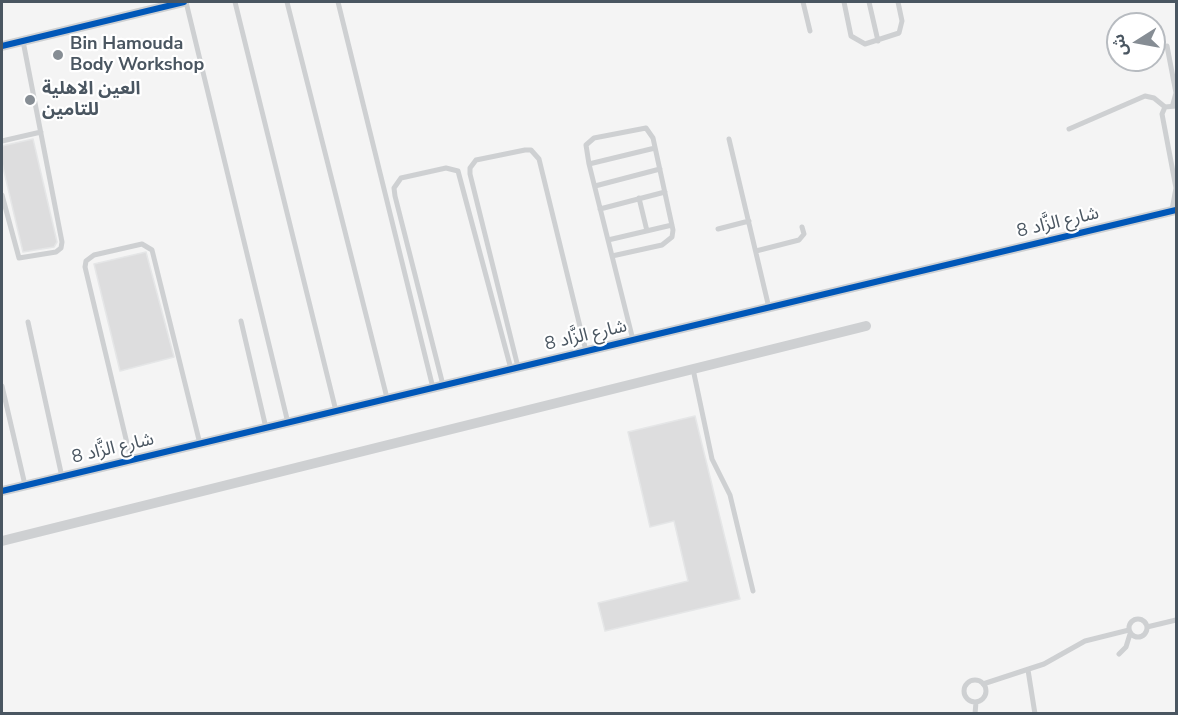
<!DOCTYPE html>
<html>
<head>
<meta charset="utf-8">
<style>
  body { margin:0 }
  #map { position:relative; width:1178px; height:715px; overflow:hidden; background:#f4f4f4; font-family:"Nunito Sans","Noto Sans Arabic",sans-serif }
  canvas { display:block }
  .frame { position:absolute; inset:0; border:3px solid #4a5661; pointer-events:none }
  .north { position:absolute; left:1106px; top:12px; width:60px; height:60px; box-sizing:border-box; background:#fff; border:2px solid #b7bbc0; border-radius:50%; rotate:259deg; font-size:16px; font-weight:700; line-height:24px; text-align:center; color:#4a5661 }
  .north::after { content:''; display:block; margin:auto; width:21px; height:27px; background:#868d94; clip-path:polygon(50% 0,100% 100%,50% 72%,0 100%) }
</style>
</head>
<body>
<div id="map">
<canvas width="1178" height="715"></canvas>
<div class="frame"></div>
<div class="north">ش</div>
</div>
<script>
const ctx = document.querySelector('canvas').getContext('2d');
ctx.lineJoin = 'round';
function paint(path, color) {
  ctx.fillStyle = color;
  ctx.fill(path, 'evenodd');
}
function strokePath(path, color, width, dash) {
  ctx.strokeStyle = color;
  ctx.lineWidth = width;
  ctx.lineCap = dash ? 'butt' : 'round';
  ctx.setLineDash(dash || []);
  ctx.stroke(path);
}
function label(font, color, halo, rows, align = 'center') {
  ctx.font = font + ' "Nunito Sans","Noto Sans Arabic",sans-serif';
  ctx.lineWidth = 4.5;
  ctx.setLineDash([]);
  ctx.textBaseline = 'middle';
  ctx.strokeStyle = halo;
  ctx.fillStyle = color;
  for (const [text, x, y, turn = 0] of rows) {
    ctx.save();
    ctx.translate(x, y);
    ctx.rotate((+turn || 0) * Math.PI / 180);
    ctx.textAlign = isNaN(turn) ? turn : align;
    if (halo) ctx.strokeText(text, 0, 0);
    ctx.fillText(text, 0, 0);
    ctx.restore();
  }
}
const building = new Path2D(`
  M 33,139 L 57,242 L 54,247 L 23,252 L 2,163 L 2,146 Z
  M 146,252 L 174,357 L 120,371 L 94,264 Z
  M 695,416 L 740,599 L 605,631 L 598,603 L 688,581 L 674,521 L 650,527 L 628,432 Z`);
const lane = new Path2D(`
  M 186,2 L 288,423
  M 235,2 L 336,411
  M 287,2 L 387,398
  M 338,2 L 433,388
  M 803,2 L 810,31
  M 844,2 L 851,36 L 865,44 L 899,33 L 902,21 L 898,2
  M 869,2 L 878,41
  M 1167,46 L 1176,93 L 1173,104
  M 1069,129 L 1145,96 L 1154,98 L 1165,107
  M 729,139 L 769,308
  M 2,141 L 41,132
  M 589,164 L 655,148
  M 595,186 L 660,169
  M 2,195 L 19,258 L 56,252 L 61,248 L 62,242 L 23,41
  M 639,198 L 647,231
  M 600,209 L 665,192
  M 1172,210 L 1176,188 L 1162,114 L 1165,107 L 1176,106
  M 718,229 L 749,221
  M 608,240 L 672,225
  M 756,251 L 799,240 L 804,234 L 802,227
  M 612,256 L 662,245 L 672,237 L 673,230 L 653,138 L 646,128 L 594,138 L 586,145 L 589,164 L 633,340
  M 241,321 L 266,428
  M 28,322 L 62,477
  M 518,367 L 470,174 L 470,168 L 476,160 L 525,150 L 531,150 L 539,159 L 586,351
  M 693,369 L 712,459 L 730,495 L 753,591
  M 443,385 L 395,196 L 394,188 L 401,178 L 446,168 L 458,171 L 511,369
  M 2,386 L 25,485
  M 131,460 L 85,267 L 86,261 L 94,255 L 142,244 L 152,250 L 200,444
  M1129 628a9 9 0 1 1 18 0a9 9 0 1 1-18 0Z
  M 1147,627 L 1176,620
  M 1119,654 L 1126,647 L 1130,634
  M 1028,670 L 1035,714
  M964 691a11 11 0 1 1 22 0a11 11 0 1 1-22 0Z
  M 983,684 L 1044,664 L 1085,641 L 1129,630
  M 975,714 L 976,702`);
const street = new Path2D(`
  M 2,46 L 184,2
  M 2,491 L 1176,210
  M 2,541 L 866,326`);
const cycleway = new Path2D(`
  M 2,46 L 184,2
  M 2,491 L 1176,210`);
const markers = [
  [58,55,6,"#868d94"],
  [30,100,6,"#868d94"]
];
const poiNames = [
  ["Bin Hamouda",70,45],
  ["Body Workshop",70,66],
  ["العين الاهلية",42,90],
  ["للتامين",42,111]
];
const streetNames = [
  ["شارع الزَّاد 8",1058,223,-13],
  ["شارع الزَّاد 8",586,336,-13],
  ["شارع الزَّاد 8",113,449,-13]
];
paint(building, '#ddddde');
strokePath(building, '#e5e6e7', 1.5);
strokePath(lane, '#ced0d2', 5);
strokePath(street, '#ced0d2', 10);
strokePath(cycleway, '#0057b8', 6);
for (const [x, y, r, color] of markers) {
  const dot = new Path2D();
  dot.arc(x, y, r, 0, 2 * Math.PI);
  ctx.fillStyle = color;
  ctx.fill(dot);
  strokePath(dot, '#fff', 2);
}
label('bold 18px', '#4a5661', '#fff', poiNames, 'left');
label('18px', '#4a5661', '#fff', streetNames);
</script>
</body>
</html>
